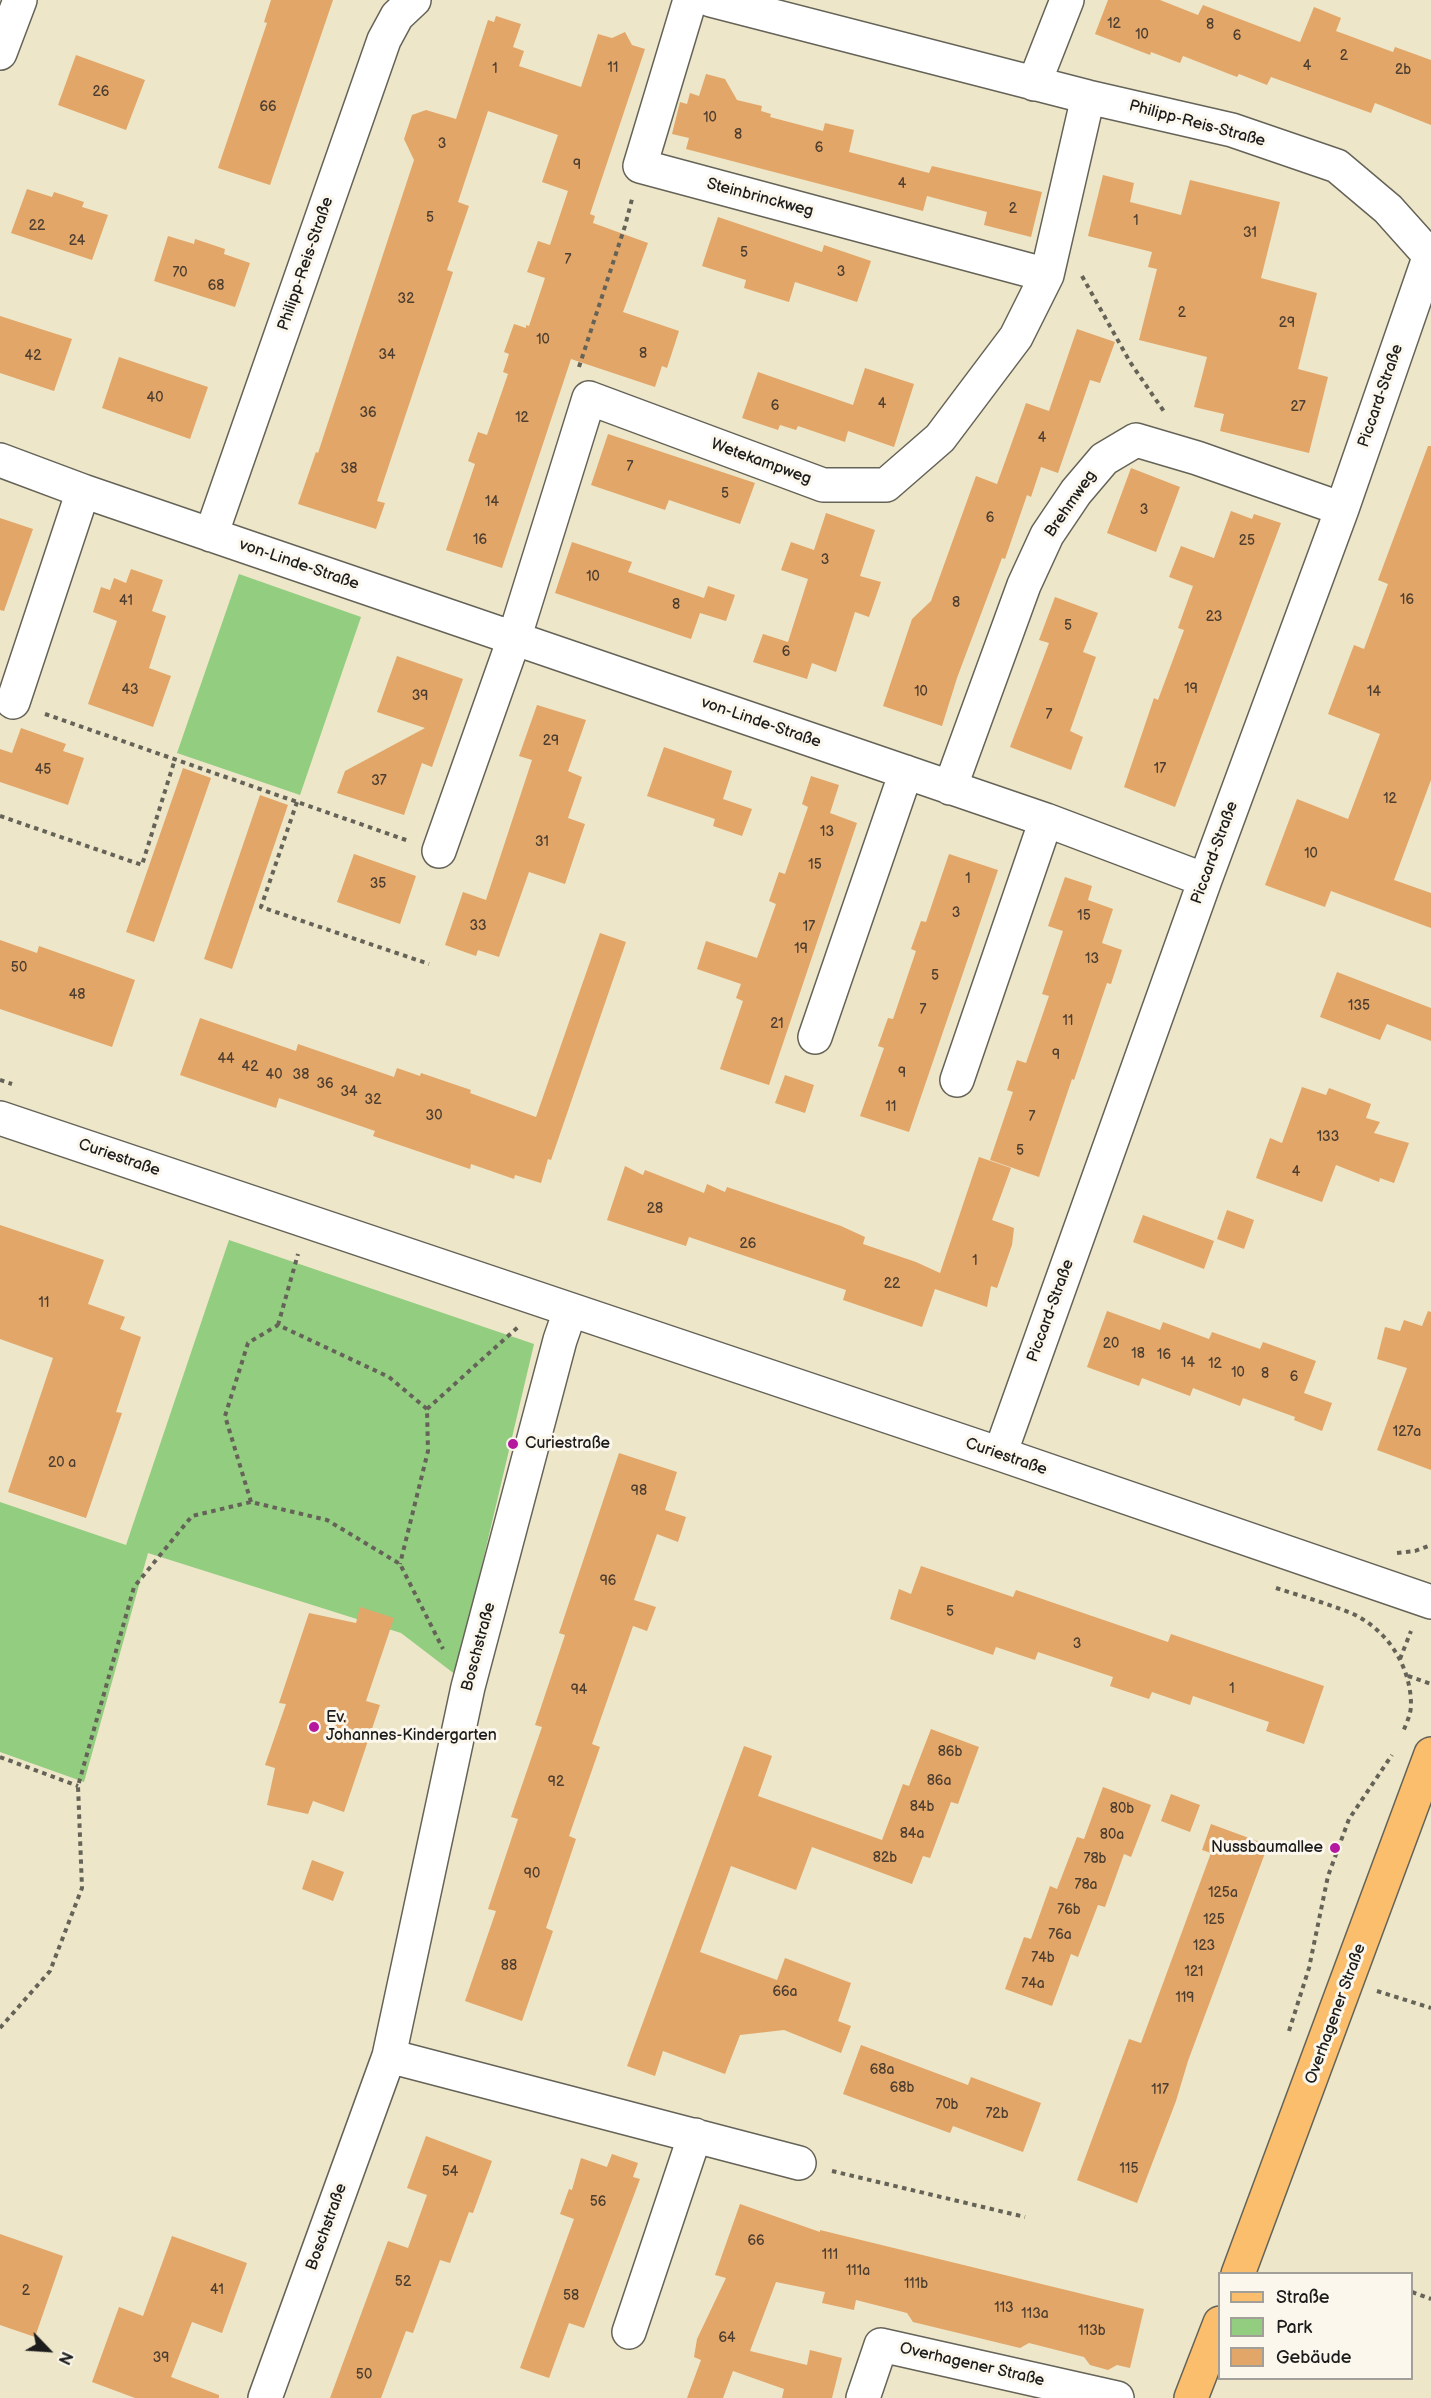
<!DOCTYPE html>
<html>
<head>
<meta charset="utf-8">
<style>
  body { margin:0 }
  #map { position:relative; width:1431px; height:2398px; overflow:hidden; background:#ede6c8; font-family:"Balsamiq Sans",sans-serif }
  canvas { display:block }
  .legend { position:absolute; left:1218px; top:2272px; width:195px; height:108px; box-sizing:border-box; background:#fbf7ec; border:2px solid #a29f99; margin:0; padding:8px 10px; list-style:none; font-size:18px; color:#1c1c1c }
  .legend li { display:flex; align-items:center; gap:12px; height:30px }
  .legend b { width:30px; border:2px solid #a29f99 }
  .north { position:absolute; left:18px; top:2320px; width:60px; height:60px; -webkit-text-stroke:4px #fbf7ec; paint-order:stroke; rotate:115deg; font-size:16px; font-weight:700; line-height:24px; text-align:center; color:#1c1c1c }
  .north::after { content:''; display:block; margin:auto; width:21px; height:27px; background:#1c1c1c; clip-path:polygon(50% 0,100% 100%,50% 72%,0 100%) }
</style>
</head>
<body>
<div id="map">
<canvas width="1431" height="2398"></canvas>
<ul class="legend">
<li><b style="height:8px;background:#fabe6d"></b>Straße</li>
<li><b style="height:16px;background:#92cd80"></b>Park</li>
<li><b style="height:16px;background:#e2a669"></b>Gebäude</li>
</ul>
<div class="north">N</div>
</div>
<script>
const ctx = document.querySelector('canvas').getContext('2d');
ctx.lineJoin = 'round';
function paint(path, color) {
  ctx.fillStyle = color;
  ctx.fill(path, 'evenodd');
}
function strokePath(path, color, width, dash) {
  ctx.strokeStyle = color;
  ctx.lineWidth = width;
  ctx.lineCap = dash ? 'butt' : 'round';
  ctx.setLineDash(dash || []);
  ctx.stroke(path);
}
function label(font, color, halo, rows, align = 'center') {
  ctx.font = font + ' "Balsamiq Sans",sans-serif';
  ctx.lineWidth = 6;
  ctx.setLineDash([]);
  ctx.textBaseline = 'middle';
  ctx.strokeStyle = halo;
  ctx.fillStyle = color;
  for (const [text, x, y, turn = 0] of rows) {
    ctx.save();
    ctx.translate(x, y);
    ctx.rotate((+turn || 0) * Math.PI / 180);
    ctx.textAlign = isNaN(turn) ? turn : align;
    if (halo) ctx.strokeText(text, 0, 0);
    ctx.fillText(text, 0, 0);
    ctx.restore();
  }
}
const green = new Path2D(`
  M 239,574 L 361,617 L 300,795 L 177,753 Z
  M 229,1240 L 534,1344 L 456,1675 L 401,1633 L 148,1553 L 84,1782 L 0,1752 L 0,1502 L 126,1545 Z`);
const building = new Path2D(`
  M 271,0 L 333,0 L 270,185 L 218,168 L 267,23 L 264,22 Z
  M 1108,0 L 1160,0 L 1198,15 L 1203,5 L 1300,42 L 1314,7 L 1341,18 L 1336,31 L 1393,52 L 1395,47 L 1431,60 L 1431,125 L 1375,103 L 1371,113 L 1271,77 L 1267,85 L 1239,74 L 1237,77 L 1183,56 L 1180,63 L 1151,52 L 1150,55 L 1095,34 Z
  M 496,16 L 521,24 L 513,47 L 524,51 L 519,66 L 581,87 L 598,34 L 612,38 L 625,32 L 632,45 L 645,49 L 590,214 L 595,216 L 593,223 L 648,243 L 623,312 L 679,331 L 667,368 L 662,366 L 655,387 L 571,359 L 502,568 L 446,550 L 475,464 L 468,461 L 478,432 L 487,435 L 508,374 L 503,372 L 509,354 L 504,352 L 514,324 L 526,328 L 526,325 L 529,326 L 545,278 L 527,272 L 538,241 L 550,245 L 568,191 L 542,182 L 558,135 L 488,111 L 458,202 L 469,206 L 447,270 L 453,272 L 377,501 L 385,503 L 376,529 L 298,504 L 316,452 L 318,453 L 414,160 L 404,139 L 412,115 L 426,110 L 456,119 L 488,20 L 494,22 Z
  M 76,55 L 145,80 L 126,130 L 58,105 Z
  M 706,74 L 725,79 L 737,100 L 762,106 L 761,111 L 771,114 L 770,117 L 823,131 L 825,123 L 854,130 L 849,152 L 929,173 L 932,166 L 1042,192 L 1031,237 L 984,225 L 987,212 L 927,196 L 923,211 L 686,149 L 689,138 L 672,134 L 680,102 L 687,104 L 690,93 L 699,96 Z
  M 1103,175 L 1134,183 L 1130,202 L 1181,215 L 1190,180 L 1280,202 L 1261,278 L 1317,293 L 1298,369 L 1328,377 L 1309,453 L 1220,431 L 1224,414 L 1194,407 L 1207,357 L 1139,340 L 1157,269 L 1148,267 L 1152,252 L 1088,236 Z
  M 27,189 L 52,197 L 54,192 L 84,202 L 82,207 L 108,215 L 92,260 L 11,233 Z
  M 718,217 L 822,252 L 824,245 L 871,261 L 857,302 L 795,282 L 789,302 L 744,288 L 746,280 L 702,266 Z
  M 168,236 L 194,244 L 195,239 L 225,249 L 224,254 L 250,263 L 235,307 L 154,281 Z
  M 0,316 L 72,339 L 54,391 L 0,373 Z
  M 1077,329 L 1115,342 L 1100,383 L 1090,380 L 1058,473 L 1041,467 L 1031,497 L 1027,495 L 1005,559 L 1002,558 L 957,678 L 942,726 L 883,706 L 912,619 L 931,601 L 976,476 L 997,484 L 1026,403 L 1049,411 Z
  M 119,357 L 208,387 L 190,439 L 102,408 Z
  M 865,368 L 914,384 L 894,447 L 848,431 L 845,442 L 798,426 L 796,430 L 780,425 L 778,430 L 742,418 L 758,372 L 853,405 Z
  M 608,434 L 755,483 L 740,524 L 669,500 L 665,510 L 591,485 Z
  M 1428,446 L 1431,446 L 1431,780 L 1394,880 L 1431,893 L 1431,928 L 1331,891 L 1325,907 L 1265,885 L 1297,799 L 1348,819 L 1380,734 L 1328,714 L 1354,645 L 1364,649 L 1388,584 L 1378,580 Z
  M 1131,468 L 1180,487 L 1156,552 L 1107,533 Z
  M 1231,511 L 1252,519 L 1254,514 L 1281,523 L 1175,807 L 1124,787 L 1154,698 L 1158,700 L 1184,630 L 1178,628 L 1193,586 L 1169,577 L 1181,546 L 1214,558 Z
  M 826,513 L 875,530 L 860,576 L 881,582 L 869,617 L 855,612 L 836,672 L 812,663 L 807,679 L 753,662 L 763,634 L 788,642 L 808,579 L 781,570 L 791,542 L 814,550 Z
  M 0,518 L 33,529 L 4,611 L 0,610 Z
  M 572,542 L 632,562 L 628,572 L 704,598 L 708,586 L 735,595 L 726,621 L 700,613 L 691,639 L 555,593 Z
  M 131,569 L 163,580 L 152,611 L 166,616 L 149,668 L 171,676 L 153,727 L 88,704 L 117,621 L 93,612 L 101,587 L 110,590 L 114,578 L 126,583 Z
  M 1055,597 L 1098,613 L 1083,652 L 1096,657 L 1070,731 L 1083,737 L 1071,770 L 1010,747 L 1049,643 L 1039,640 Z
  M 397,656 L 463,679 L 432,767 L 422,763 L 404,815 L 337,793 L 345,771 L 425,728 L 377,712 Z
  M 537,705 L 586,720 L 568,771 L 582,777 L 568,818 L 585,824 L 565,884 L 529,872 L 499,957 L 478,950 L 476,956 L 445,945 L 463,892 L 486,900 L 532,760 L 519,756 Z
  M 21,728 L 66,744 L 63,751 L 84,758 L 68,805 L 0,782 L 0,749 L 12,753 Z
  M 664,747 L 732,771 L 723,799 L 752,809 L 742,836 L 713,826 L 715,819 L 647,796 Z
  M 183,768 L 211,778 L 154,942 L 126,932 Z
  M 811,776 L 839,785 L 830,813 L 857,823 L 769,1085 L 720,1069 L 743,1001 L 736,998 L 741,984 L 697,969 L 706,941 L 757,958 L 776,904 L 769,901 L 779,872 L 785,874 L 808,807 L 802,804 Z
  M 260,795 L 288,805 L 232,969 L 204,959 Z
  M 354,854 L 416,876 L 400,924 L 337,902 Z
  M 949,854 L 998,870 L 909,1132 L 860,1116 L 884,1048 L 878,1046 L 888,1018 L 893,1019 L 916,951 L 911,949 L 921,921 L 926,922 Z
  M 1065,877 L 1092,886 L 1088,900 L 1113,909 L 1102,943 L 1122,950 L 1111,984 L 1107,983 L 1074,1080 L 1072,1079 L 1039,1177 L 990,1160 L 1013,1092 L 1007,1090 L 1017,1060 L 1026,1063 L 1049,996 L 1042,994 L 1063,931 L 1048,926 Z
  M 600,933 L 626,942 L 551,1160 L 548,1159 L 541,1183 L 515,1175 L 514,1179 L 471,1164 L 470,1169 L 373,1136 L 375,1131 L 279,1098 L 276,1108 L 180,1075 L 200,1018 L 296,1051 L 298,1044 L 394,1077 L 397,1068 L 420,1076 L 421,1073 L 471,1090 L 470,1093 L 536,1117 Z
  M 0,940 L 37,953 L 39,946 L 135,980 L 112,1047 L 0,1009 Z
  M 1337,972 L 1431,1008 L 1431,1041 L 1387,1024 L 1380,1040 L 1320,1017 Z
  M 785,1075 L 814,1085 L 805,1113 L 775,1103 Z
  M 1302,1087 L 1326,1095 L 1329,1088 L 1371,1104 L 1366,1118 L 1380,1122 L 1374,1133 L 1409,1143 L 1394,1183 L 1380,1178 L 1379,1182 L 1336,1165 L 1322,1202 L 1256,1178 L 1270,1138 L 1282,1143 Z
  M 979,1157 L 1011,1168 L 992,1220 L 1014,1228 L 1012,1245 L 997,1288 L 991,1286 L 987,1307 L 935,1289 L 922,1327 L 843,1300 L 846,1290 L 689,1237 L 686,1246 L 607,1220 L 625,1166 L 643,1175 L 645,1170 L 704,1193 L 707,1184 L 725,1192 L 727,1187 L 841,1226 L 865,1237 L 863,1244 L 916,1262 L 940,1273 Z
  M 1227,1210 L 1254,1220 L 1244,1249 L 1217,1239 Z
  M 1143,1215 L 1214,1241 L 1204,1269 L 1133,1242 Z
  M 0,1225 L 104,1260 L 88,1304 L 125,1317 L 120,1329 L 141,1337 L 116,1412 L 122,1413 L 86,1518 L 8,1492 L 53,1358 L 0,1339 Z
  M 1107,1311 L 1160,1330 L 1163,1322 L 1209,1339 L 1212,1332 L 1260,1349 L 1263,1342 L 1316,1361 L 1304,1393 L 1332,1403 L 1322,1431 L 1294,1420 L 1295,1417 L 1243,1398 L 1240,1406 L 1193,1388 L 1190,1396 L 1142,1378 L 1139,1386 L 1087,1367 Z
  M 1428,1311 L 1431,1312 L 1431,1470 L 1377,1450 L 1407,1368 L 1377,1359 L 1385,1327 L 1400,1331 L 1404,1320 L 1422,1326 Z
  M 619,1453 L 677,1472 L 665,1510 L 686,1517 L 678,1542 L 657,1534 L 634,1600 L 656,1607 L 647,1631 L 633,1626 L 592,1744 L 600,1747 L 569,1836 L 576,1839 L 546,1928 L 553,1931 L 522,2021 L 465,2001 L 496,1911 L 488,1909 L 518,1819 L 511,1817 L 542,1727 L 535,1725 L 565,1635 L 559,1633 Z
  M 921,1566 L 1013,1597 L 1016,1590 L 1168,1642 L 1171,1634 L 1324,1686 L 1304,1744 L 1266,1731 L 1269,1722 L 1193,1696 L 1190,1705 L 1152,1692 L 1149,1699 L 1110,1686 L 1113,1677 L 1038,1652 L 1035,1660 L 996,1647 L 993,1655 L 890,1619 L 899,1589 L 911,1594 Z
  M 360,1607 L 394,1618 L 366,1701 L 380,1705 L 344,1812 L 313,1801 L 308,1814 L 267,1805 L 275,1768 L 265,1765 L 286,1704 L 279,1703 L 309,1613 L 356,1623 Z
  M 931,1729 L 979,1747 L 958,1804 L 951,1802 L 930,1858 L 923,1856 L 912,1884 L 812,1847 L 796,1890 L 731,1866 L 700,1952 L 777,1980 L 785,1958 L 851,1983 L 838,2021 L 851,2026 L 841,2053 L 784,2030 L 740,2035 L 725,2074 L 663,2051 L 655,2076 L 627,2066 L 744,1746 L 772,1756 L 758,1796 L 882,1840 L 903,1784 L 909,1786 Z
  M 1103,1787 L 1151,1805 L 1131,1857 L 1124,1854 L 1105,1907 L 1098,1905 L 1078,1957 L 1071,1954 L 1052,2006 L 1005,1989 L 1024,1937 L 1031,1939 L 1050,1886 L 1057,1889 L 1077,1837 L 1084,1839 Z
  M 1171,1794 L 1200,1805 L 1190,1832 L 1161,1821 Z
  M 1211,1824 L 1268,1845 L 1188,2061 L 1176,2101 L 1137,2203 L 1077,2180 L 1129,2039 L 1141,2043 L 1211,1853 L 1202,1850 Z
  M 312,1860 L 344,1872 L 333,1901 L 302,1889 Z
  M 861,2045 L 968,2085 L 971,2077 L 1041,2103 L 1023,2152 L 953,2126 L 950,2133 L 843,2094 Z
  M 426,2136 L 492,2161 L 473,2213 L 469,2212 L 450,2263 L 440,2260 L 413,2333 L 406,2331 L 381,2398 L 330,2398 L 388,2241 L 408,2248 L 427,2195 L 407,2188 Z
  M 612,2154 L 638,2163 L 633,2177 L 640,2179 L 584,2328 L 569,2323 L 549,2378 L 520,2368 L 574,2219 L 560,2214 L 569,2189 L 572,2190 L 581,2158 L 607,2167 Z
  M 740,2204 L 820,2232 L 820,2230 L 1144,2309 L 1130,2368 L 1117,2365 L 1108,2370 L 1090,2365 L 1084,2357 L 1029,2343 L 1020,2348 L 913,2322 L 907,2313 L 856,2300 L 854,2310 L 822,2303 L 825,2292 L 776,2282 L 750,2351 L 807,2365 L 810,2350 L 842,2358 L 832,2398 L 782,2398 L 784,2389 L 733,2371 L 723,2398 L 687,2398 L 701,2360 L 694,2357 L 697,2339 L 726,2278 L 715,2275 Z
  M 0,2234 L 63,2256 L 35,2337 L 0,2325 Z
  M 172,2236 L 247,2263 L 222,2333 L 192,2322 L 171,2377 L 219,2395 L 219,2398 L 135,2398 L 92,2382 L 119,2307 L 143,2316 Z`);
const path = new Path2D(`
  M 1082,276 L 1130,362 L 1165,413
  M 579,367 L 625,226 L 632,199
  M 45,714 L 409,841
  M 297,802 L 261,907 L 429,964
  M 0,816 L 142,865 L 175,759
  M 0,1080 L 12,1084
  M 278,1325 L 298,1254
  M 427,1409 L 518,1327
  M 251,1502 L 225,1416 L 248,1343 L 278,1325 L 389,1377 L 427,1409 L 428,1451 L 400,1564
  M 1397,1553 L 1415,1551 L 1431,1545
  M 1276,1588 C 1301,1596 1326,1603 1351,1613 C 1387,1629 1411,1666 1411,1705 C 1411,1714 1406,1724 1403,1732
  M 1400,1659 L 1411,1631
  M 1408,1676 L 1431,1684
  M 0,1757 L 78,1786
  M 1377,1991 L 1431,2008
  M 0,2028 L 50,1971 L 82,1888 L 78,1786 L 134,1587 L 192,1516 L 251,1502 L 327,1520 L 400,1564 L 443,1649
  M 1289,2031 L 1309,1968 L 1328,1876 L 1349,1819 L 1392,1755
  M 832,2171 L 1025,2217
  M 1412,2292 L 1431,2299`);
const minor = new Path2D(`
  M 690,0 L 640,166 L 1047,275
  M 711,0 L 1088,97 L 1232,130 L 1337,166 L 1388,209 L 1430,256
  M 0,53 L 20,0
  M 1034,84 L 1067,0
  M 0,460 L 83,491 L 1046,820 L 1205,880
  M 211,535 L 384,40 L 397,16 L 414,0
  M 13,702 L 83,491
  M 950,788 L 1024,585 L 1047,535 L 1076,492 L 1104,459 L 1136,440 L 1197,458 L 1342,509
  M 439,851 L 514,639 L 589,398 L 823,485 L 886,485 L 940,438 L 1016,337 L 1047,275 L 1088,97
  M 815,1037 L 906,772
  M 957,1080 L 1046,820
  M 0,1118 L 1000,1454 L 1431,1602
  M 1000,1454 L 1205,880 L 1342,509 L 1431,252
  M 389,2056 L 799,2163
  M 629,2332 L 695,2135
  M 265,2398 L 389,2056 L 468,1687 L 560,1340 L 570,1311
  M 863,2398 L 881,2345 L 1117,2398`);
const major = new Path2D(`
  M 1238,2274 L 1431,1754
  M 1191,2398 L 1220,2323`);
const markers = [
  [513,1444,6,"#b5179e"],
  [314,1727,6,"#b5179e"],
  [1335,1848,6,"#b5179e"]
];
const numberNames = [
  ["12",1114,24],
  ["8",1210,25],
  ["10",1142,35],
  ["6",1237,36],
  ["2",1344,56],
  ["4",1307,66],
  ["11",613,68],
  ["1",495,69],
  ["2b",1403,70],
  ["26",101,92],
  ["66",268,107],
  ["10",710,118],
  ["8",738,135],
  ["3",442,144],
  ["6",819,148],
  ["9",577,165],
  ["4",902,184],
  ["2",1013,209],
  ["5",430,218],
  ["1",1136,221],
  ["22",37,226],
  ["31",1250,233],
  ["24",77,241],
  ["5",744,253],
  ["7",568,260],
  ["3",841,272],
  ["70",180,273],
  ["68",216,286],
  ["32",406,299],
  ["2",1182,313],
  ["29",1287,323],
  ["10",543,340],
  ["8",643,354],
  ["34",387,355],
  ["42",33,356],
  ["40",155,398],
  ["4",882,404],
  ["6",775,406],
  ["27",1298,407],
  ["36",368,413],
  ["12",522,418],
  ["4",1042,438],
  ["7",630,467],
  ["38",349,469],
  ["5",725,494],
  ["14",492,502],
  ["3",1144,510],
  ["6",990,518],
  ["16",480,540],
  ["25",1247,541],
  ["3",825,560],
  ["10",593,577],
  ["16",1407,600],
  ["41",126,601],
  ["8",956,603],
  ["8",676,605],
  ["23",1214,617],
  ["5",1068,626],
  ["6",786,652],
  ["19",1191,689],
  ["43",130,690],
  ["10",921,692],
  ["14",1374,692],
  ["39",420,696],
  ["7",1049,715],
  ["29",551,741],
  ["17",1160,769],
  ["45",43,770],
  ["37",379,781],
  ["12",1390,799],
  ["13",827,832],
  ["31",542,842],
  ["10",1311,854],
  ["15",815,865],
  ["1",968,879],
  ["35",378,884],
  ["3",956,913],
  ["15",1084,916],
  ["33",478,926],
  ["17",809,927],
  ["19",801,949],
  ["13",1092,959],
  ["50",19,968],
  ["5",935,976],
  ["48",77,995],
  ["135",1359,1006],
  ["7",923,1010],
  ["11",1068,1021],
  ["21",777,1024],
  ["9",1056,1055],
  ["44",226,1059],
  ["42",250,1067],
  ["9",902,1073],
  ["40",274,1075],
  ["38",301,1075],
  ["36",325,1084],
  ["34",349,1092],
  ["32",373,1100],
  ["11",891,1107],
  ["30",434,1116],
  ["7",1032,1117],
  ["133",1328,1137],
  ["5",1020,1151],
  ["4",1296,1172],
  ["28",655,1209],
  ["26",748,1244],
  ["1",975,1261],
  ["22",892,1284],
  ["11",44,1303],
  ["20",1111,1344],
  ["18",1138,1354],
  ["16",1164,1355],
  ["14",1188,1363],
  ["12",1215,1364],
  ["10",1238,1373],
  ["8",1265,1374],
  ["6",1294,1377],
  ["127a",1407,1432],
  ["20 a",62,1463],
  ["98",639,1491],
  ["96",608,1581],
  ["5",950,1612],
  ["3",1077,1644],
  ["1",1232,1689],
  ["94",579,1690],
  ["86b",950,1752],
  ["86a",939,1781],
  ["92",556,1782],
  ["84b",922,1807],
  ["80b",1122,1809],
  ["84a",912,1834],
  ["80a",1112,1835],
  ["82b",885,1858],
  ["78b",1095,1859],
  ["90",532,1874],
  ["78a",1086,1885],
  ["125a",1223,1893],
  ["76b",1069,1910],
  ["125",1214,1920],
  ["76a",1060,1935],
  ["123",1204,1946],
  ["74b",1043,1958],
  ["88",509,1966],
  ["121",1194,1972],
  ["74a",1033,1984],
  ["66a",785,1992],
  ["119",1185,1998],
  ["68a",882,2070],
  ["68b",902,2088],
  ["117",1160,2090],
  ["70b",947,2105],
  ["72b",997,2114],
  ["115",1129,2169],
  ["54",450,2172],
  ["56",598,2202],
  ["66",756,2241],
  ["111",830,2255],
  ["111a",858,2271],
  ["52",403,2282],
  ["111b",916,2284],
  ["41",217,2290],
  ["2",26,2291],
  ["58",571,2296],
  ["113",1004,2308],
  ["113a",1035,2314],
  ["113b",1092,2331],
  ["64",727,2338],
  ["39",161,2358],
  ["50",364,2375]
];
const streetNames = [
  ["Philipp-Reis-Straße",1197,124,15],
  ["Steinbrinckweg",760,198,15],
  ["Philipp-Reis-Straße",306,264,-71],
  ["Piccard-Straße",1381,396,-71],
  ["Wetekampweg",761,462,20],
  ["Brehmweg",1071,504,-55],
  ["von-Linde-Straße",299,565,19],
  ["von-Linde-Straße",761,723,19],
  ["Piccard-Straße",1215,853,-70],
  ["Curiestraße",119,1158,19],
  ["Piccard-Straße",1051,1311,-70],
  ["Curiestraße",1006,1457,19],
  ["Boschstraße",479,1647,-75],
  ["Overhagener Straße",1336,2014,-70],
  ["Boschstraße",327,2227,-70],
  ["Overhagener Straße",972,2365,13]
];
const poiNames = [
  ["Curiestraße",525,1444],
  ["Ev.",326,1718],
  ["Johannes-Kindergarten",326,1736],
  ["Nussbaumallee",1323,1848,"right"]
];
paint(green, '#92cd80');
paint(building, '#e2a669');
strokePath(minor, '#656358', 36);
strokePath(major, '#656358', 36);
strokePath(path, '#656358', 4, [4.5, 4.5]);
strokePath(minor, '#fff', 33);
strokePath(major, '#fabe6d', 33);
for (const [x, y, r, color] of markers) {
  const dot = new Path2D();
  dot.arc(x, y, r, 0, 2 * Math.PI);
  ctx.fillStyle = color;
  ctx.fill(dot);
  strokePath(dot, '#fbf7ec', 2);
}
label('14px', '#4e3e2f', null, numberNames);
label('16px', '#1c1c1c', '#fbf7ec', streetNames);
label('16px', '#1c1c1c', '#fbf7ec', poiNames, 'left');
</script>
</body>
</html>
